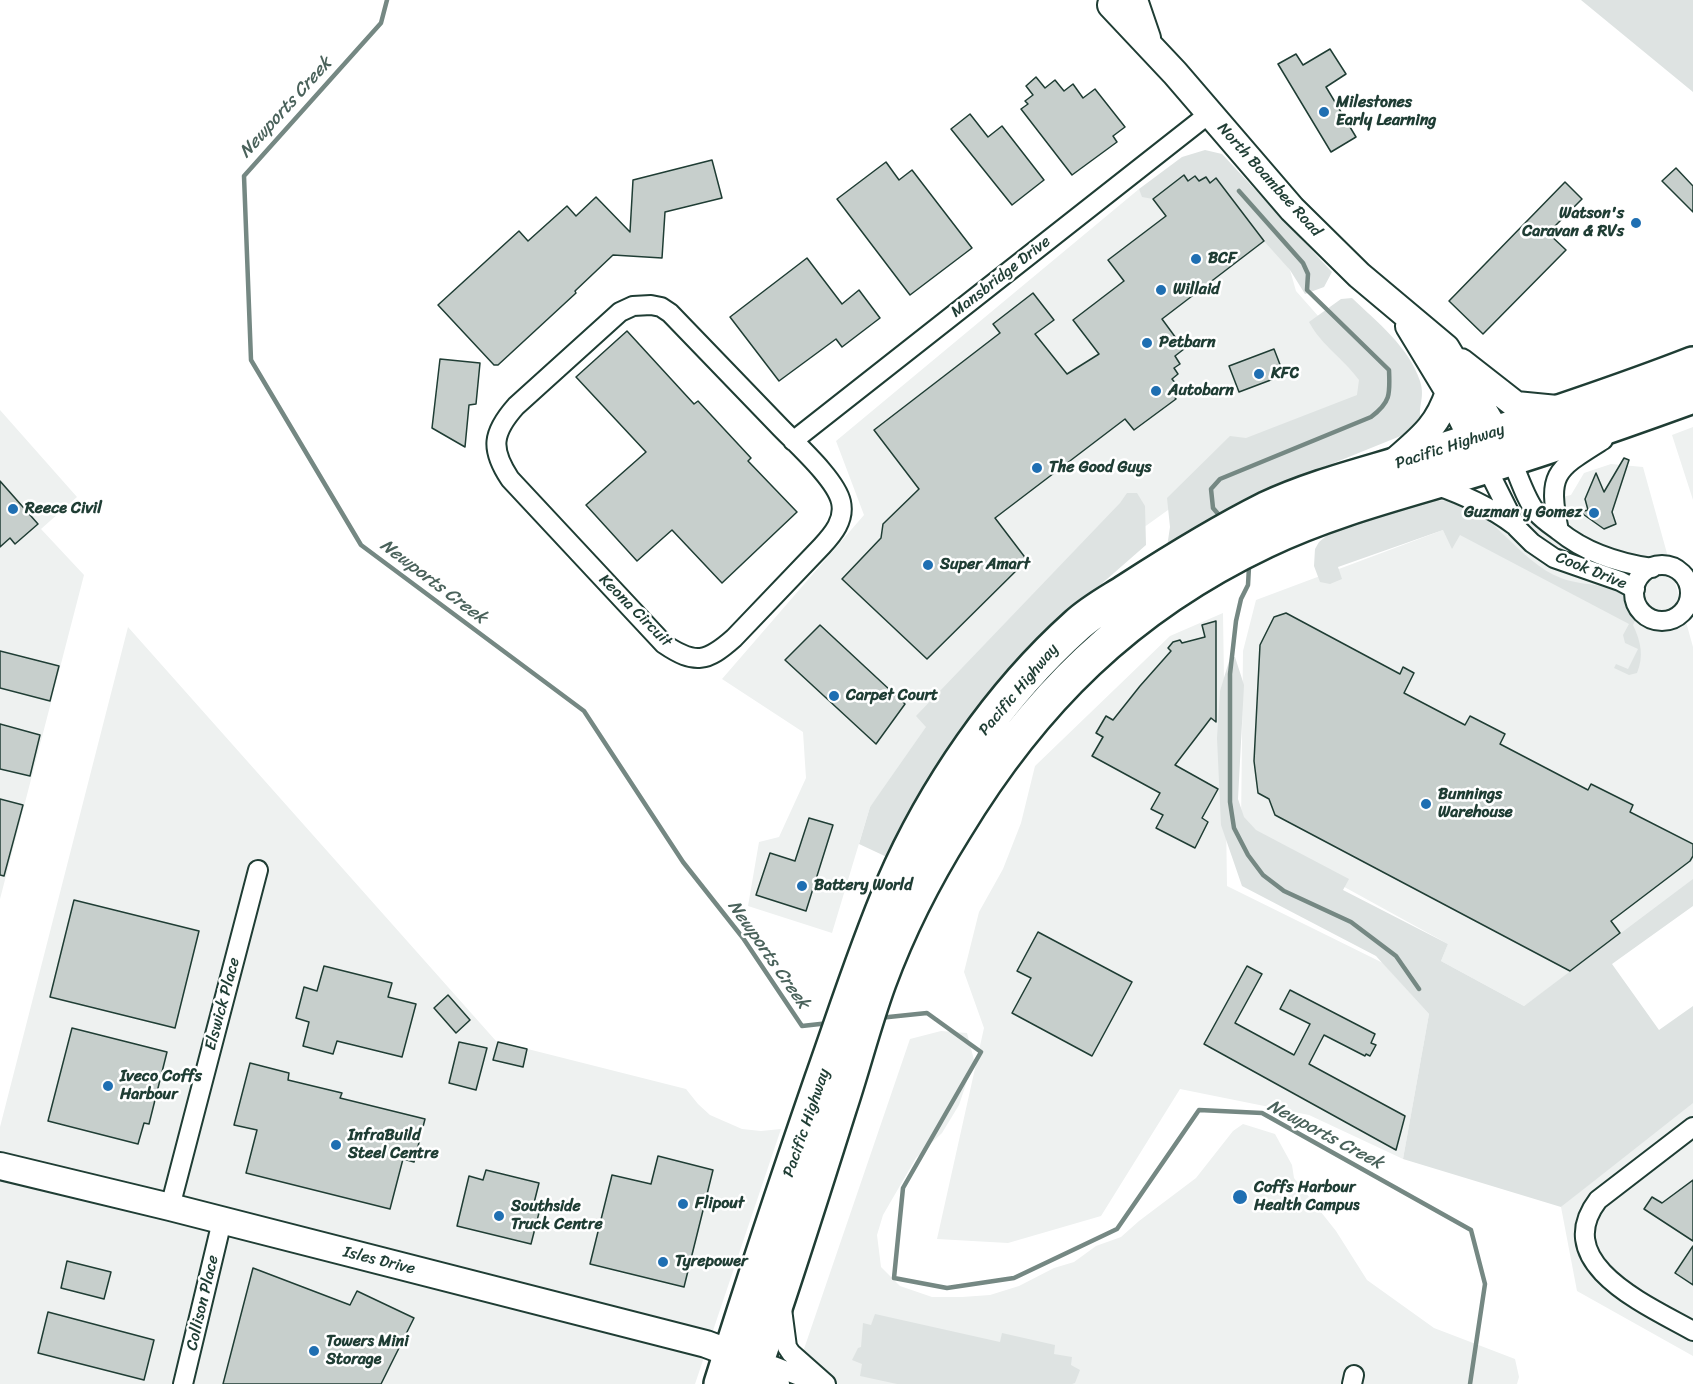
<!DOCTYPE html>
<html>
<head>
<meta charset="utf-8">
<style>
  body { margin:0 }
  canvas { display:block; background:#fff }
</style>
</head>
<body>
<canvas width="1693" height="1384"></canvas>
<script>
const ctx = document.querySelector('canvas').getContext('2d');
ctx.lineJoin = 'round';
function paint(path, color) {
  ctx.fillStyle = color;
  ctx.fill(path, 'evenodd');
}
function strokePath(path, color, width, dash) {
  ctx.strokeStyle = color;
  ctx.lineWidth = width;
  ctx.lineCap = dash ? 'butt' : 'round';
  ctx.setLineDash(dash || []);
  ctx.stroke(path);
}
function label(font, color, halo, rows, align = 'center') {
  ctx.font = font + ' Sriracha,sans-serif';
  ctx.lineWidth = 5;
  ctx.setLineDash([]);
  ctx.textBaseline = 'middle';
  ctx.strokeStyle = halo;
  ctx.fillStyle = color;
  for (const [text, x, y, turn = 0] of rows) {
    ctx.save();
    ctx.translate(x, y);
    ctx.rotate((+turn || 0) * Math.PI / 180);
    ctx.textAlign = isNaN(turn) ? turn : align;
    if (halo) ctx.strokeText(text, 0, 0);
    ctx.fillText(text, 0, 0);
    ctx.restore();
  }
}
const built = new Path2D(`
  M 1205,156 L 1290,270 L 1296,291 L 1327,326 L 1376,392 L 1200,487 L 1015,620 L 870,807 L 832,933 L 748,906 L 759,842 L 779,837 L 806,778 L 803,732 L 722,679 L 864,515 L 836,441 L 1139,189 Z
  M 0,410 L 77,497 L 41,529 L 84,575 L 0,899 Z
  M 1693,427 L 1693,500 L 1672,435 Z
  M 1611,464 L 1643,467 L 1693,647 L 1693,883 L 1524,1006 L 1441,961 L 1448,944 L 1328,878 L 1241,825 L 1243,651 L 1256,600 L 1483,515 L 1571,495 L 1584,473 Z
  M 1223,613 L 1227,886 L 1383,963 L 1429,1014 L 1403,1159 L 1309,1115 L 1180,1089 L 1101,1216 L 1008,1243 L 937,1239 L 984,1028 L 964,972 L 979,912 L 1003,869 L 1021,823 L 1035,766 L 1170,636 Z
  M 128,627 L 496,1041 L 686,1089 L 698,1104 L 710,1115 L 742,1129 L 761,1131 L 781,1129 L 695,1384 L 0,1384 L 0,1127 Z
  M 941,1031 L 967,1033 L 974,1060 L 959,1105 L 942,1133 L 916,1158 L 883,1215 L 877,1235 L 881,1267 L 900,1286 L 932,1297 L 962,1297 L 990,1295 L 1019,1286 L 1054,1268 L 1074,1262 L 1096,1246 L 1121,1237 L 1139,1221 L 1196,1178 L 1233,1131 L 1243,1124 L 1275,1134 L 1292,1165 L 1294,1178 L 1336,1231 L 1367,1280 L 1434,1328 L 1515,1359 L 1519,1377 L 1517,1384 L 792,1384 L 910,1039 Z
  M 1693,1099 L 1693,1356 L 1577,1291 L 1561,1207 Z`);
const green = new Path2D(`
  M 1581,0 L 1693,0 L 1693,92 Z
  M 1205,150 L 1222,154 L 1332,272 L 1324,287 L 1305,294 L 1290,270 L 1264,241 L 1216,178 L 1210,183 L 1206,177 L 1199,181 L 1188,181 L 1184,175 L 1153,199 L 1142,197 L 1139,189 L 1182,157 Z
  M 1352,298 C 1377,322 1409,347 1420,381 C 1426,399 1416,408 1422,423 L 1413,431 L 1319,469 L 1236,508 L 1167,547 L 1170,527 L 1167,498 L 1230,436 L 1246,438 L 1357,395 L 1359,380 C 1343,358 1322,346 1309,322 L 1341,299 Z
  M 1127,493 L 1137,493 L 1145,506 L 1146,545 L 1067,614 L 984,699 L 932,780 L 889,858 L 859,844 L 870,807 L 926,727 L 916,716 L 1120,503 Z
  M 1448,500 C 1495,510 1517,561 1561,578 C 1586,588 1615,580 1633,604 C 1639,612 1637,617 1633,625 C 1641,642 1644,656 1637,673 L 1629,675 L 1614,668 L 1616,664 L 1628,669 L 1638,649 L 1625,643 L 1623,635 L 1629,624 L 1460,535 L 1452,549 L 1443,530 L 1338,567 L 1342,579 L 1330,584 L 1320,582 L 1314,566 L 1315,549 L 1319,542 L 1336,528 L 1432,501 Z
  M 1235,657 L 1244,685 L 1238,799 L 1244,817 L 1256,830 L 1349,879 L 1343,890 L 1448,944 L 1441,961 L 1524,1006 L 1693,879 L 1693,906 L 1612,964 L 1659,1030 L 1693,1006 L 1693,1103 L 1561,1207 L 1403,1159 L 1429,1014 L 1376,956 L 1242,886 L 1221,825 L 1217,738 L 1220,691 L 1230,658 Z
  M 875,1314 L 1000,1342 L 1002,1333 L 1055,1345 L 1054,1354 L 1072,1357 L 1071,1365 L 1080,1370 L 1075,1383 L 1072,1384 L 897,1384 L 860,1376 L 862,1364 L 852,1360 L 858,1348 L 861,1347 L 863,1323 L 871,1325 Z`);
const stream = new Path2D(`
  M 387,0 L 381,23 L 244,176 L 251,360 L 361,545 L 584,711 L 683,862 L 743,938 L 802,1026 L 829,1023
  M 1219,515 L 1213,508 L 1211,489 L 1220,479 L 1371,417 C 1391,402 1390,394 1389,370 L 1307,290 L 1308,274 L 1303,263 L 1239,191
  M 1249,567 L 1248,585 L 1241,599 L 1236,621 L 1230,674 L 1230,802 L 1234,828 L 1248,855 L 1263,875 L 1284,891 L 1351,922 L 1396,956 L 1419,989
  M 879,1018 L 927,1013 L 981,1052 L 903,1188 L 894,1278 L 947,1288 L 1014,1278 L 1117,1229 L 1199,1110 L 1262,1113 L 1471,1230 L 1485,1284 L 1470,1384`);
const building = new Path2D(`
  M 1330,49 L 1346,74 L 1326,87 L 1356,137 L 1331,152 L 1278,64 L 1296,54 L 1303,65 Z
  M 1036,77 L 1045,88 L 1055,80 L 1064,91 L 1073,84 L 1083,98 L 1095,89 L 1125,127 L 1113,136 L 1117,142 L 1072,175 L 1021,109 L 1028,104 L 1025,101 L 1033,95 L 1026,86 Z
  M 970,114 L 988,137 L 1002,126 L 1044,180 L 1012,205 L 951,129 Z
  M 712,160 L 722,198 L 665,212 L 662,258 L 613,255 L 575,291 L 576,293 L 498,365 L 494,365 L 438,305 L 519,231 L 528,241 L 567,206 L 576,216 L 596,197 L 630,232 L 633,180 Z
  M 886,162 L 899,180 L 912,170 L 972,248 L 910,295 L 837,199 Z
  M 1676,168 L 1693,186 L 1693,212 L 1662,181 Z
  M 1184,175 L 1188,181 L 1195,176 L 1199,181 L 1206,177 L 1210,183 L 1216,178 L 1264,241 L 1162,319 L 1184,349 L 1175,356 L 1180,364 L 1174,368 L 1178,374 L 1172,379 L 1176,384 L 1169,389 L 1176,399 L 1134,430 L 1125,419 L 995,518 L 1027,560 L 927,659 L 842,579 L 881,538 L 883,524 L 919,489 L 874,430 L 1000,333 L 993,324 L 1033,293 L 1054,320 L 1035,334 L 1067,374 L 1099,354 L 1073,320 L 1124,281 L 1108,260 L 1166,216 L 1153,199 Z
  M 1565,182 L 1582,199 L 1548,233 L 1566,250 L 1483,334 L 1449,301 Z
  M 807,258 L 842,304 L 859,290 L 880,318 L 842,347 L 836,339 L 779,381 L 730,317 Z
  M 627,331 L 694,404 L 698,401 L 751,458 L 748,461 L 797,512 L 722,583 L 672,530 L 637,561 L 586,505 L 646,452 L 576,377 Z
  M 1274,349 L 1284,375 L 1239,392 L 1229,366 Z
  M 440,359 L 480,363 L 476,404 L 469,405 L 465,447 L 432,428 Z
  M 1624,458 L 1629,460 L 1612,512 L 1616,524 L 1604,529 L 1580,512 L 1588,510 L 1585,499 L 1596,473 L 1604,492 Z
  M 0,481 L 38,524 L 15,544 L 10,538 L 0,547 Z
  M 1286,613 L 1400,674 L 1403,667 L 1414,673 L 1404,693 L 1465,725 L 1470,716 L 1505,734 L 1500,744 L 1588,790 L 1591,784 L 1633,805 L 1630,812 L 1693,844 L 1693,856 L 1690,861 L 1611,921 L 1620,933 L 1570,971 L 1275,815 L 1269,799 L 1258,793 L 1254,761 L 1260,645 L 1274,617 Z
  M 1216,621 L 1216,722 L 1211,718 L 1175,765 L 1218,789 L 1202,818 L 1208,822 L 1195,848 L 1156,828 L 1163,815 L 1151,809 L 1160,793 L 1092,756 L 1103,737 L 1096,733 L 1106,716 L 1113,720 L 1140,686 L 1171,651 L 1168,648 L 1173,642 L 1180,640 L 1182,643 L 1205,637 L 1202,625 Z
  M 820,625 L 905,704 L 876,744 L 785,660 Z
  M 0,651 L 59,666 L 50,701 L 0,688 Z
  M 0,724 L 40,735 L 30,776 L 0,769 Z
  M 0,799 L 23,805 L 4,876 L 0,875 Z
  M 809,818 L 833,825 L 806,911 L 756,895 L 770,853 L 795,861 Z
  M 74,900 L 199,931 L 175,1028 L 50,997 Z
  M 1038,932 L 1132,982 L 1092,1056 L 1012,1013 L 1031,978 L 1017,971 Z
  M 324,966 L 392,983 L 388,997 L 416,1004 L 402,1057 L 337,1041 L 333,1054 L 303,1046 L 309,1022 L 296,1018 L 304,987 L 317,991 Z
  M 1247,966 L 1262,974 L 1235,1023 L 1294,1055 L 1310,1024 L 1280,1009 L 1290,990 L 1375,1034 L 1371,1043 L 1376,1045 L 1370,1056 L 1366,1054 L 1365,1056 L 1324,1035 L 1309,1064 L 1405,1116 L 1396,1150 L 1204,1044 Z
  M 448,995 L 470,1020 L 456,1033 L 434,1008 Z
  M 72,1028 L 167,1052 L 149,1124 L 144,1123 L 138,1144 L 48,1121 Z
  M 459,1042 L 487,1048 L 476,1090 L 449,1083 Z
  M 498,1042 L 527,1049 L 523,1067 L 493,1060 Z
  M 250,1063 L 289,1073 L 288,1080 L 342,1093 L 340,1098 L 425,1119 L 414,1162 L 403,1159 L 390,1209 L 246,1173 L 257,1130 L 234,1125 Z
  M 658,1156 L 713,1170 L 684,1287 L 590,1264 L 612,1175 L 651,1184 Z
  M 486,1170 L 539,1183 L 534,1203 L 541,1205 L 531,1244 L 457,1226 L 469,1176 L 483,1180 Z
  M 1693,1180 L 1693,1241 L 1644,1209 L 1652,1197 L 1662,1203 Z
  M 1693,1246 L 1693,1285 L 1675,1273 Z
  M 67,1261 L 111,1272 L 104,1299 L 61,1288 Z
  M 253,1268 L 350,1305 L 357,1291 L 414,1318 L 381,1384 L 223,1384 Z
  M 48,1312 L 154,1340 L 144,1380 L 38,1353 Z`);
const street = new Path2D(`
  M 651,305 L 661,307 L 670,313 C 706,350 742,388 778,425 C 795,443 836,479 841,502 C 845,520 833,534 822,546 L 734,638 C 707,662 695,665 664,644 L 510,479 C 490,449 492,433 516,406 L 620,312 L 633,306 Z
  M 793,441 L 1210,113
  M 1511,459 C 1518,474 1526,501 1537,513 C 1543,520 1551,525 1559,531 C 1586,553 1618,563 1652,568
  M 1486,466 L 1517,528 L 1532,543 L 1554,558 L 1620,581 L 1635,589
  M 1435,485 C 1464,495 1489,506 1514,525
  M 1559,531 C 1547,473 1555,470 1603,440
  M1634 593a28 28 0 1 1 56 0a28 28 0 1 1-56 0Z
  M 1693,1127 L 1598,1200 C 1549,1264 1649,1306 1693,1331
  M 170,1207 L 258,870
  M 782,1309 L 787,1347 L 791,1353 L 826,1384
  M 757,1363 L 774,1366 L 812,1381
  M 757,1363 L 772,1380 L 780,1384
  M 183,1384 L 222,1221
  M 1352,1384 L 1354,1375`);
const secondary = new Path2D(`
  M 1134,0 L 1147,38
  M 1111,5 L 1175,73 L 1292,209 L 1359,275 L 1446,348 L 1506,448
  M 1409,326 L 1449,392 L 1481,457
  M 1461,362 L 1516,405 L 1557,409
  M 1393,463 C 1420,439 1437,428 1449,392
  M 0,1166 L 170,1207 L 706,1344 L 746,1359`);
const highway = new Path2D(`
  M 721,1384 C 753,1282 787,1180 822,1079 C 845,1014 866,948 893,885 C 934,790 1000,694 1077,625 C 1092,611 1111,601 1128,590 C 1173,561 1218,533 1266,509 C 1315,486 1367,474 1418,458 C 1510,429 1603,399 1693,364
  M 749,1384 C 781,1293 810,1201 839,1109 C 853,1067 864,1023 879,982 C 899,928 925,877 955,829 C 1032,701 1128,606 1265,541 C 1328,511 1394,494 1461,474 C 1539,451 1616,424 1693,396`);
const markers = [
  [1324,112,6,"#1f6fb2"],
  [1636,223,6,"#1f6fb2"],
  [1196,259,6,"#1f6fb2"],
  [1161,290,6,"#1f6fb2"],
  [1147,343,6,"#1f6fb2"],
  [1259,374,6,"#1f6fb2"],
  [1156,391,6,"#1f6fb2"],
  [1037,468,6,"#1f6fb2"],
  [13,509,6,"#1f6fb2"],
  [1594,513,6,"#1f6fb2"],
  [928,565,6,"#1f6fb2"],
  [834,696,6,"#1f6fb2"],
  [1426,804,6,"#1f6fb2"],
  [802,886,6,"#1f6fb2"],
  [108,1086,6,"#1f6fb2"],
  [336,1145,6,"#1f6fb2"],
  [1240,1197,8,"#1f6fb2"],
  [683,1204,6,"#1f6fb2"],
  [499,1216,6,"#1f6fb2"],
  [663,1262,6,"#1f6fb2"],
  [314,1351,6,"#1f6fb2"]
];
const poiNames = [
  ["Milestones",1336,103],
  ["Early Learning",1336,121],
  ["Watson's",1624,214,"right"],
  ["Caravan & RVs",1624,232,"right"],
  ["BCF",1208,259],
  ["Willaid",1173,290],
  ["Petbarn",1159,343],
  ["KFC",1271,374],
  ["Autobarn",1168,391],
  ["The Good Guys",1049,468],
  ["Reece Civil",25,509],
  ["Guzman y Gomez",1582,513,"right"],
  ["Super Amart",940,565],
  ["Carpet Court",846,696],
  ["Bunnings",1438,795],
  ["Warehouse",1438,813],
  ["Battery World",814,886],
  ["Iveco Coffs",120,1077],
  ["Harbour",120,1095],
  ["InfraBuild",348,1136],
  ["Steel Centre",348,1154],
  ["Coffs Harbour",1254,1188],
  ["Health Campus",1254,1206],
  ["Flipout",695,1204],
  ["Southside",511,1207],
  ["Truck Centre",511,1225],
  ["Tyrepower",675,1262],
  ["Towers Mini",326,1342],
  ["Storage",326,1360]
];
const streetNames = [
  ["North Boambee Road",1269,180,48],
  ["Mansbridge Drive",1001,277,-38],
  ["Pacific Highway",1450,447,-18],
  ["Cook Drive",1591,571,22],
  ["Keona Circuit",635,611,45],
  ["Pacific Highway",1019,690,-50],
  ["Elswick Place",223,1004,-75],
  ["Pacific Highway",807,1123,-71],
  ["Isles Drive",379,1261,14],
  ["Collison Place",203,1303,-77]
];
const waterNames = [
  ["Newports Creek",286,108,-48],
  ["Newports Creek",433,582,37],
  ["Newports Creek",768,955,55],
  ["Newports Creek",1325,1135,28]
];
paint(built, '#eef1f0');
paint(green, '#dee3e2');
strokePath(stream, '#758883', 4.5);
paint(building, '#c7cfcc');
strokePath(building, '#1f3d34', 1.5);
strokePath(street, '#1f3d34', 22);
strokePath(secondary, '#1f3d34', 30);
strokePath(highway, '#1f3d34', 38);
strokePath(street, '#fff', 18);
strokePath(secondary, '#fff', 26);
strokePath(highway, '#fff', 33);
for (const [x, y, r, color] of markers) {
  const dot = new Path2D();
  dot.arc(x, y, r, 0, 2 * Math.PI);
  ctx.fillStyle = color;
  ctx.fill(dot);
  strokePath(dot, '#fff', 2);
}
label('bold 16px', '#1f3d34', '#fff', poiNames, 'left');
label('16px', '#1f3d34', '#fff', streetNames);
label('italic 18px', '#4a625b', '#fff', waterNames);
</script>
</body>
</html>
